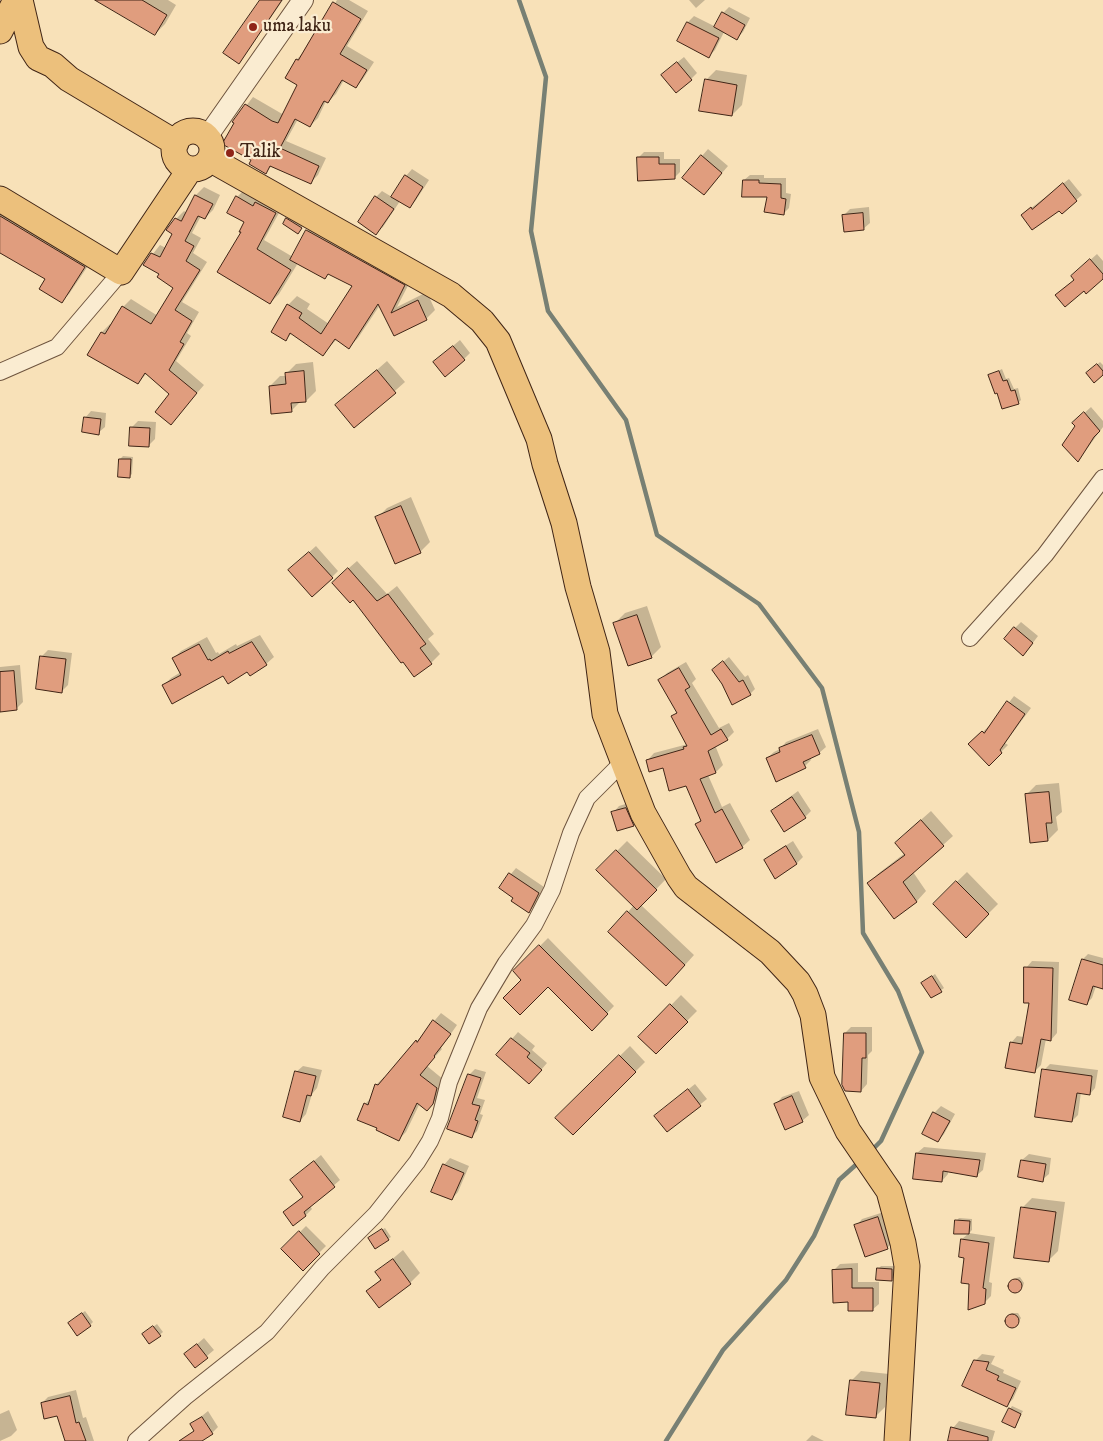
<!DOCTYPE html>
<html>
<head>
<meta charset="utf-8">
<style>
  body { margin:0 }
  canvas { display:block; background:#f8e1b8 }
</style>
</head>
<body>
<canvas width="1103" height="1441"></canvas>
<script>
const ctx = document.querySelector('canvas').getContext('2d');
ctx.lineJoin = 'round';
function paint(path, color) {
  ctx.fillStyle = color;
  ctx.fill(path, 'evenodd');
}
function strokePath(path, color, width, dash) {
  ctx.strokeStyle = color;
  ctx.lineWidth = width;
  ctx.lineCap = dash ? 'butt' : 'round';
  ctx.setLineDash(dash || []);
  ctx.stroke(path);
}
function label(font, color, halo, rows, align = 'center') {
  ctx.font = font + ' "IM FELL DW Pica",serif';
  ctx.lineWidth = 4.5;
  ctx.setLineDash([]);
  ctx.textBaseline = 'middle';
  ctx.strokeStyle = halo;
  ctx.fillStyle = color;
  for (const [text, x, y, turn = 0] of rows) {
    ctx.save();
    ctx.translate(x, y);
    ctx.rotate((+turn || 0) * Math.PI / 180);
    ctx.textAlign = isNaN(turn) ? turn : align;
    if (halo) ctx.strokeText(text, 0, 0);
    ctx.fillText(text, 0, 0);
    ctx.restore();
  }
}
const shadow = new Path2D(`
  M 97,0 L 168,0 L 176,5 L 165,24 L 155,34 Z
  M 262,0 L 283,0 L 242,59 Z
  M 337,0 L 349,0 L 368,11 L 347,46 L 374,62 L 363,79 L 356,87 L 344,80 L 336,94 L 328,102 L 326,101 L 318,118 L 310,126 L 298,119 L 286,141 L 326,158 L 318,175 L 311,182 L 272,166 L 265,172 L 252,160 L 236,123 L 234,121 L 253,97 L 284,115 L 299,85 L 297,59 L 304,52 Z
  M 689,0 L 705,0 L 696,8 Z
  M 729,7 L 750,18 L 743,32 L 737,38 L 724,32 L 715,50 L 708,57 L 688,22 L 694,16 L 716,27 L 723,13 Z
  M 684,57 L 697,73 L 691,79 L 669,69 Z
  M 716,70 L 747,75 L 742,105 L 732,115 L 706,80 Z
  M 708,149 L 728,166 L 710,187 L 702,156 Z
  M 644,152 L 664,152 L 664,159 L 680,159 L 680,172 L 674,178 L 638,158 Z
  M 412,169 L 429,180 L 416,200 L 410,207 L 400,201 L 383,227 L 376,233 L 376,197 L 382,191 L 392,197 L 406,176 Z
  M 750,175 L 764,175 L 764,178 L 786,178 L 786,193 L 791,194 L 789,208 L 783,214 L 769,196 L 744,180 Z
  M 1069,179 L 1082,195 L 1062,212 L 1059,209 L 1022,215 Z
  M 204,187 L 220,195 L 213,210 L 205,218 L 201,216 L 192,233 L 201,238 L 193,253 L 207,262 L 182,302 L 199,312 L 187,333 L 191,336 L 176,361 L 204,385 L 171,423 L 171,394 L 147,373 L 138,383 L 102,332 L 110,324 L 112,326 L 123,307 L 131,299 L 158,316 L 175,288 L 161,273 L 145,264 L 160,245 L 166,248 L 174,233 L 176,219 L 184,211 L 187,213 L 196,195 Z
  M 246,188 L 284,204 L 264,240 L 293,257 L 307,231 L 316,222 L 413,276 L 397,307 L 427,292 L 435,310 L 426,319 L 394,335 L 380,305 L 358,338 L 349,347 L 337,339 L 323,354 L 292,333 L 286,339 L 288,305 L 297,296 L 310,304 L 307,309 L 329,324 L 354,285 L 329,273 L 298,263 L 279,294 L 270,303 L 242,232 L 246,222 L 237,197 Z
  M 0,207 L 92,260 L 69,294 L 61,301 L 47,279 L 0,251 Z
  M 869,207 L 870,223 L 863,229 L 844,215 L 850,209 Z
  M 290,216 L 304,224 L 301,229 L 287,219 Z
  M 1097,254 L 1103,261 L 1103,278 L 1084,290 L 1064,289 L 1075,279 L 1079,270 Z
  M 460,340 L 470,353 L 464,359 L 441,356 Z
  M 387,361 L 405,382 L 354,427 L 347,396 Z
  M 313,362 L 316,391 L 306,401 L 301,401 L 291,411 L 270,386 L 280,376 L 286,376 L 286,374 L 296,364 Z
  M 1100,362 L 1103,365 L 1103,374 L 1088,373 Z
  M 1002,369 L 1006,379 L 1009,378 L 1014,389 L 1018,388 L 1021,400 L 1018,403 L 998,391 L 990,375 Z
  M 1091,407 L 1103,421 L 1103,427 L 1078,461 L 1076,426 L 1080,417 Z
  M 91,411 L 106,413 L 105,427 L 98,433 L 85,418 Z
  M 138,421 L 156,422 L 155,439 L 148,446 L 132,427 Z
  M 123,456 L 133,457 L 132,474 L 130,476 L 120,459 Z
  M 411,497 L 430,542 L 420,552 L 377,518 L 387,508 Z
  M 316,546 L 338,571 L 332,577 L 296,564 Z
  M 357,561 L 387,594 L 397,586 L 434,634 L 428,639 L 440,654 L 431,663 L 342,574 Z
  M 647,606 L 661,647 L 651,657 L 615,623 L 625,613 Z
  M 1021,622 L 1038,636 L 1029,648 L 1015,628 Z
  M 260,635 L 274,657 L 266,664 L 250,675 L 247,671 L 164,685 L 171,678 L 181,672 L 173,659 L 181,651 L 207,637 L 216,653 L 218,652 L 219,654 L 236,644 L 237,646 Z
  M 48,650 L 72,653 L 68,685 L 62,691 L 41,657 Z
  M 729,657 L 745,677 L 748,675 L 755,689 L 750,694 L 723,684 L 713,670 Z
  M 686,662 L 696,679 L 692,683 L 719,728 L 729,723 L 734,732 L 727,739 L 715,745 L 723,765 L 716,772 L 708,775 L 722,807 L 730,803 L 750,840 L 742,847 L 717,861 L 697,824 L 702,819 L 687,785 L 664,767 L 647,761 L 654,753 L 688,744 L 672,717 L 678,711 L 660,681 L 667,673 Z
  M 20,665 L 23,702 L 16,709 L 0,710 L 0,667 Z
  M 1014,696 L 1031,708 L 1005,743 L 1008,745 L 989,764 L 970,744 L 989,726 L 990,727 Z
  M 818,729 L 826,747 L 819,753 L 810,757 L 811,760 L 805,766 L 767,758 L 774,752 L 780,749 L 786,742 Z
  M 1059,783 L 1062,812 L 1056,817 L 1058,830 L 1048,840 L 1026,795 L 1036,785 Z
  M 798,791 L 811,811 L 805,817 L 772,811 L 779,805 Z
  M 632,802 L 640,819 L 633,825 L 613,813 L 619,806 Z
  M 931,811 L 953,836 L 913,872 L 926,891 L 917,901 L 894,918 L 869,883 L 879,873 L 905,853 L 906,833 Z
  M 627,841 L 666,879 L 641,905 L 694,955 L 676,975 L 628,912 L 634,905 L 598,870 Z
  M 793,841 L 803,857 L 797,863 L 765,860 L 772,854 Z
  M 516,868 L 544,887 L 534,906 L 529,911 L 500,887 Z
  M 967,872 L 998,904 L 966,936 L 934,904 Z
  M 548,938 L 614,1006 L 592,1029 L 548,985 L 523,980 L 515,971 Z
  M 1088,954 L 1103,958 L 1103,985 L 1096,986 L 1092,998 L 1087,1003 L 1083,959 Z
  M 1032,961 L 1059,962 L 1057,1033 L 1051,1040 L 1046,1039 L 1041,1065 L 1034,1072 L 1011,1043 L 1017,1036 L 1024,1037 L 1030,1002 L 1026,968 Z
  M 935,974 L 944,988 L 932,997 L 923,983 Z
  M 681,995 L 697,1011 L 656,1052 L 640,1037 Z
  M 441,1013 L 457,1025 L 441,1048 L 442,1049 L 427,1066 L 444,1080 L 440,1095 L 427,1110 L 420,1103 L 406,1132 L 399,1139 L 365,1104 L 372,1097 L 376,1085 L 384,1077 L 386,1078 Z
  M 851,1027 L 872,1027 L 872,1051 L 868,1055 L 867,1084 L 861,1091 L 845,1033 Z
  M 518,1032 L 535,1046 L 532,1050 L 547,1063 L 536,1076 L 498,1055 Z
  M 630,1046 L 645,1062 L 573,1134 L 557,1118 Z
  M 1050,1064 L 1098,1070 L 1095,1088 L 1090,1094 L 1081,1092 L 1078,1115 L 1072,1121 L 1044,1070 Z
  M 303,1066 L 322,1070 L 317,1088 L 312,1094 L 306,1114 L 300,1121 L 296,1072 Z
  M 475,1069 L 486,1072 L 477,1098 L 485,1100 L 480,1114 L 483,1115 L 477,1131 L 471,1137 L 469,1075 Z
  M 695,1084 L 707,1099 L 667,1131 L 655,1116 Z
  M 799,1091 L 809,1115 L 802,1121 L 776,1104 L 782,1097 Z
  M 941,1106 L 955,1114 L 944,1134 L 938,1141 L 924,1133 L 934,1113 Z
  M 924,1147 L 986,1153 L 983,1170 L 976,1176 L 948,1171 L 948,1174 L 942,1181 L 917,1153 Z
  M 1029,1154 L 1051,1158 L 1049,1174 L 1042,1180 L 1022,1160 Z
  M 321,1155 L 340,1180 L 310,1206 L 312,1209 L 306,1215 L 284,1212 L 304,1196 L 291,1180 Z
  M 450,1158 L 469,1166 L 458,1192 L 452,1199 L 444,1165 Z
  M 1032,1198 L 1065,1202 L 1058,1251 L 1048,1261 L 1022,1208 Z
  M 884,1212 L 894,1241 L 887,1248 L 856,1226 L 862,1219 Z
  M 959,1218 L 972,1219 L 972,1230 L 969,1233 L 995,1237 L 989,1282 L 992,1283 L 991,1296 L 984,1303 L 971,1282 L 962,1239 L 969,1233 L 956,1221 Z
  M 306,1226 L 326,1246 L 303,1269 L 283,1249 Z
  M 385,1228 L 391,1237 L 388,1239 L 372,1236 Z
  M 403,1250 L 420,1273 L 410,1283 L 379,1306 L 368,1291 L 381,1279 L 377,1272 Z
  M 858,1263 L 858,1282 L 879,1282 L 879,1304 L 872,1310 L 849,1301 L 834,1270 L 840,1264 Z
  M 881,1266 L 895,1266 L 894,1277 L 891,1280 L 878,1269 Z
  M 1020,1277 L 1024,1283 L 1023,1286 L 1015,1292 L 1011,1289 L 1010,1287 L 1016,1278 Z
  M 85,1311 L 93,1322 L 90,1325 L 73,1320 Z
  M 1012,1313 L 1018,1313 L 1021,1318 L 1015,1327 L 1009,1326 L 1006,1319 Z
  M 157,1324 L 163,1332 L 150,1343 L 146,1332 Z
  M 204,1338 L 214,1350 L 195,1366 L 186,1354 Z
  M 982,1354 L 995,1356 L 991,1364 L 1004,1370 L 1003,1373 L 1021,1381 L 1013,1399 L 1006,1406 L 975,1361 Z
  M 861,1371 L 889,1374 L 885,1407 L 875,1417 L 851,1381 Z
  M 76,1390 L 83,1418 L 86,1417 L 94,1441 L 66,1441 L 57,1415 L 42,1403 L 48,1397 Z
  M 1012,1406 L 1023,1411 L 1015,1426 L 1010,1409 Z
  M 9,1410 L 17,1430 L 11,1436 L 0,1441 L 0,1414 Z
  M 208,1411 L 218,1427 L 212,1433 L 199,1441 L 193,1441 L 195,1430 L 192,1424 Z
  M 959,1421 L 995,1431 L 992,1441 L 949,1441 L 953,1428 Z
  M 812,1435 L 824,1441 L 806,1441 Z`);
const stream = new Path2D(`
  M 519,0 L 546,77 L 531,231 L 548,311 L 626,420 L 657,535 L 759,604 L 822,688 L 859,832 L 863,933 L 898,991 L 922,1052 L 881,1141 L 872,1150
  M 666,1441 L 723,1350 L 786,1280 L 814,1236 L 839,1180 L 859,1162`);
const building = new Path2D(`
  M 95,0 L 142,0 L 167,15 L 155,35 Z
  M 260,0 L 282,0 L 239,64 L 223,53 Z
  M 333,2 L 361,19 L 340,54 L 367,70 L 356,88 L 342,80 L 328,103 L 324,101 L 310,127 L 295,119 L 280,148 L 319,166 L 311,184 L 270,166 L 266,174 L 249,164 L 251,160 L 222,144 L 234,123 L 232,122 L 245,104 L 272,121 L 278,123 L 297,85 L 285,78 L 296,59 L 298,60 Z
  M 722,12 L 745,25 L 737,40 L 714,27 Z
  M 687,22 L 719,38 L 709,58 L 677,41 Z
  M 677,62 L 692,80 L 676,93 L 661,75 Z
  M 705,79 L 737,85 L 732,116 L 699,111 Z
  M 701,155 L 722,173 L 704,195 L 682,178 Z
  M 637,157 L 659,157 L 659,164 L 675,164 L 675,179 L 638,181 Z
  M 405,175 L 423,187 L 410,208 L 391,197 Z
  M 743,180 L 759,180 L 759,183 L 781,184 L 781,198 L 786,199 L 784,215 L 764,212 L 767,197 L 742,197 Z
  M 1063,183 L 1077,201 L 1062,214 L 1059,211 L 1032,230 L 1021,215 L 1031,207 L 1032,209 Z
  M 195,195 L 213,204 L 205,219 L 198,216 L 185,241 L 194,246 L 186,261 L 200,270 L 175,310 L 192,321 L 180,342 L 184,344 L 169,370 L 197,393 L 171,425 L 155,412 L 169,394 L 145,373 L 138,384 L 87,355 L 101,332 L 105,334 L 122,306 L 151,324 L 173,288 L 157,277 L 159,274 L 143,265 L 151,253 L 160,257 L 172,234 L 166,230 L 175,218 L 181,221 Z
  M 236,196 L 253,206 L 255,202 L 276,213 L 257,249 L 291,270 L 270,304 L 217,272 L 241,232 L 239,232 L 244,222 L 227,213 Z
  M 375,196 L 394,209 L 376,235 L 358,222 Z
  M 863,213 L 864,230 L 844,232 L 842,215 Z
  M 0,216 L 85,267 L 62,303 L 39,289 L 45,279 L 0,253 Z
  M 286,218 L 302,228 L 298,234 L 283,224 Z
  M 306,230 L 405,285 L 391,313 L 418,300 L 427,320 L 394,336 L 378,304 L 349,349 L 335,339 L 323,356 L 290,333 L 286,341 L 271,332 L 287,304 L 302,313 L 299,318 L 321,334 L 352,286 L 328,274 L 325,279 L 290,260 Z
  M 1090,259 L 1103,274 L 1103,279 L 1086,294 L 1084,291 L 1065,307 L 1055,295 L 1074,280 L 1071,276 Z
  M 453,346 L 465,360 L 445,377 L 433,362 Z
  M 1097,364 L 1103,371 L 1103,375 L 1094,383 L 1086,373 Z
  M 377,370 L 396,393 L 354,428 L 335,405 Z
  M 304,371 L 306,402 L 291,403 L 292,412 L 271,414 L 269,386 L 286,384 L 285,373 Z
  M 999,371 L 1003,381 L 1007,380 L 1011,391 L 1015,390 L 1019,404 L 1002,409 L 997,393 L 995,394 L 988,375 Z
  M 1084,412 L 1100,431 L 1094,437 L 1078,462 L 1062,445 L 1075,426 L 1072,423 Z
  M 84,417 L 101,419 L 99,435 L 82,432 Z
  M 130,427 L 150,428 L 149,447 L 129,446 Z
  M 119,459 L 131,459 L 130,478 L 118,477 Z
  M 401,506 L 421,553 L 395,564 L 375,517 Z
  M 309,552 L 333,578 L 312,597 L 288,570 Z
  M 348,568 L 377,601 L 388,594 L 426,644 L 420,648 L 432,664 L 414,677 L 403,662 L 401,663 L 353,600 L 350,603 L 332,583 Z
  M 637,615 L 652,658 L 628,666 L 613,623 Z
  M 1014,627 L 1033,643 L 1023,656 L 1004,639 Z
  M 252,642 L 267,665 L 250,676 L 247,672 L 228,684 L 223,676 L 172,704 L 162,685 L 181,675 L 172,658 L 199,644 L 208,660 L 210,659 L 211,661 L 228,651 L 229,653 Z
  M 40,656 L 66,659 L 62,693 L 36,689 Z
  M 723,661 L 739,682 L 743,680 L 751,695 L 732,705 L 722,684 L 712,670 Z
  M 679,668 L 690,687 L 685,690 L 711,735 L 721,729 L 728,740 L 708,751 L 716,773 L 700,779 L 715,813 L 722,809 L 743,848 L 716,863 L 695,824 L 701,821 L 686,786 L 669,791 L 663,768 L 649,772 L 646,760 L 684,749 L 683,747 L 687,746 L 671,716 L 677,713 L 658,680 Z
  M 14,671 L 17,710 L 0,712 L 0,672 Z
  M 1007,701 L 1025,714 L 1000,750 L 1002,753 L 989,766 L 968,744 L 982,731 L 984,733 Z
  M 812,735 L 820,754 L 803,762 L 806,768 L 776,782 L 766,758 L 780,752 L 779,748 Z
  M 1049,792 L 1052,823 L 1046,823 L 1048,841 L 1030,843 L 1025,794 Z
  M 792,797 L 806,818 L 784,832 L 771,811 Z
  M 626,808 L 634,826 L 617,831 L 611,812 Z
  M 921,820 L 944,846 L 903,882 L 917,902 L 894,919 L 867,883 L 905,855 L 895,843 Z
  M 786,846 L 797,864 L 775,879 L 764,860 Z
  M 616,850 L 657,890 L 637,910 L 596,870 Z
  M 509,873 L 539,893 L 529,913 L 511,901 L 513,898 L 499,888 Z
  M 956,881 L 989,914 L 966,938 L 933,904 Z
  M 627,911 L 685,965 L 666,986 L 608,932 Z
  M 539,945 L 608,1014 L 592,1031 L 548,987 L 520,1015 L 503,998 L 521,980 L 513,971 Z
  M 1082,959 L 1103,965 L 1103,989 L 1093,986 L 1087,1005 L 1069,1000 Z
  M 1024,967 L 1053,968 L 1051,1041 L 1041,1039 L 1035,1073 L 1005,1068 L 1010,1042 L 1022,1044 L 1029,1003 L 1024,1003 Z
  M 932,976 L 942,992 L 931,998 L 921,983 Z
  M 670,1004 L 688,1022 L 656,1054 L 638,1037 Z
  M 433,1020 L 451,1034 L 434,1056 L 435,1057 L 420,1075 L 437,1088 L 433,1104 L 427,1111 L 417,1103 L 399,1141 L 376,1130 L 377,1128 L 357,1120 L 364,1103 L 368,1105 L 375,1084 L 378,1085 L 416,1040 L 417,1042 Z
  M 844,1033 L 866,1033 L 866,1058 L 862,1058 L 861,1092 L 845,1091 L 842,1085 Z
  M 511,1038 L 530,1053 L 527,1057 L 542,1070 L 529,1084 L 496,1055 Z
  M 619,1055 L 636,1072 L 573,1135 L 555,1118 Z
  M 1042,1069 L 1092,1076 L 1090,1095 L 1077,1093 L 1072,1122 L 1035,1117 Z
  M 295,1071 L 316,1076 L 311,1096 L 307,1095 L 300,1122 L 283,1117 Z
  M 468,1074 L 481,1078 L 472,1104 L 480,1106 L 475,1120 L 478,1121 L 472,1138 L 447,1129 Z
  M 688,1089 L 701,1106 L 667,1132 L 654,1116 Z
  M 792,1096 L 803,1122 L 785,1130 L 774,1104 Z
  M 933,1112 L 950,1121 L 938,1142 L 922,1134 Z
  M 916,1153 L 980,1160 L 977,1177 L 943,1171 L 942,1182 L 913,1179 Z
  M 1021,1160 L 1046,1164 L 1043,1182 L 1018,1177 Z
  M 314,1161 L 335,1187 L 304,1212 L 306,1216 L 293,1226 L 283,1212 L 303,1197 L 290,1180 Z
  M 443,1164 L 464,1173 L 452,1200 L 431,1192 Z
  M 1021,1207 L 1056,1212 L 1049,1262 L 1014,1258 Z
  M 878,1217 L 888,1249 L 865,1257 L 854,1225 Z
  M 955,1220 L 970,1221 L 969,1234 L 954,1234 Z
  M 382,1229 L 389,1240 L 375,1249 L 368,1238 Z
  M 299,1231 L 320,1254 L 303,1271 L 281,1249 Z
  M 961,1239 L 989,1243 L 983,1288 L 986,1289 L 985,1304 L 968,1310 L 969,1284 L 961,1283 L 964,1258 L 959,1257 Z
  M 393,1259 L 411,1284 L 379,1308 L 366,1291 L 381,1280 L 375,1272 Z
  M 877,1268 L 892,1269 L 892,1281 L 876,1280 Z
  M 852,1269 L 852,1288 L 873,1288 L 873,1311 L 848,1311 L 848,1302 L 833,1303 L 832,1270 Z
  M1008 1286a7 7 0 1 1 14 0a7 7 0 1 1-14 0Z
  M 82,1313 L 91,1326 L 77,1336 L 68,1323 Z
  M1005 1321a7 7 0 1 1 14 0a7 7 0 1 1-14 0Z
  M 153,1326 L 161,1336 L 149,1344 L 142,1334 Z
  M 197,1344 L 208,1358 L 195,1368 L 184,1354 Z
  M 974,1360 L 989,1362 L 986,1370 L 999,1376 L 997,1380 L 1016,1388 L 1007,1407 L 962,1386 Z
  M 850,1380 L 880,1383 L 876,1418 L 846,1415 Z
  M 70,1396 L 76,1423 L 79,1422 L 86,1441 L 65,1441 L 57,1416 L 44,1419 L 41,1403 Z
  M 1009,1408 L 1021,1414 L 1015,1428 L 1002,1422 Z
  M 202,1417 L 213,1434 L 202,1441 L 179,1441 L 194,1431 L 190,1424 Z
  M 951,1427 L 988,1437 L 988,1441 L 948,1441 Z`);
const minor = new Path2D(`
  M 0,372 L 57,347 L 121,272
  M 970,638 L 1045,555 L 1103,478
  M 136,1441 L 185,1397 L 267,1332 L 322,1268 L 376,1214 L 417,1162 L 430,1141 L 440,1118 L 449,1082 L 479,1008 L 506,963 L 534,925 L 552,890 L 571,833 L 587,798 L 624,761`);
const tertiary = new Path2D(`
  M 207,137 L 303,0`);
const primary = new Path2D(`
  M 20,0 L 31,47 L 38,58 L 53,65 L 69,79 L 176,143
  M 0,31 L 16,0
  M174 150a19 19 0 1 1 38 0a19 19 0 1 1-38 0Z
  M 210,159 L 451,295 L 482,321 L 498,341 L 539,439 L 545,464 L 564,523 L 578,587 L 597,652 L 605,714 L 643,813 L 679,877 L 686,887 L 770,952 L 798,982 L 805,994 L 813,1015 L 822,1077 L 848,1131 L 889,1191 L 903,1243 L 907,1266 L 897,1441
  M 0,199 L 121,272 L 190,169`);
const markers = [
  [253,27,5,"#8f2418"],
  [230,153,5,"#8f2418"]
];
const poiNames = [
  ["uma laku",263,27],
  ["Talik",240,153]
];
paint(shadow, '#0003');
strokePath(stream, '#788074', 4.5);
paint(building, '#e09d7e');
strokePath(building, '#402516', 1);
strokePath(minor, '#6e543e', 18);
strokePath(tertiary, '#6e543e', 22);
strokePath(primary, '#402516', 27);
strokePath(minor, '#faecd1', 16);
strokePath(tertiary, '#faecd1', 20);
strokePath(primary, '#ecc07c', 25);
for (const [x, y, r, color] of markers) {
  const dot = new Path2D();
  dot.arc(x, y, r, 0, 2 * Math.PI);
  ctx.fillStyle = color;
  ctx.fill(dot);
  strokePath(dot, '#faecd1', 2);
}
label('19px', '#402516', '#faecd1', poiNames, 'left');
</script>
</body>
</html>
